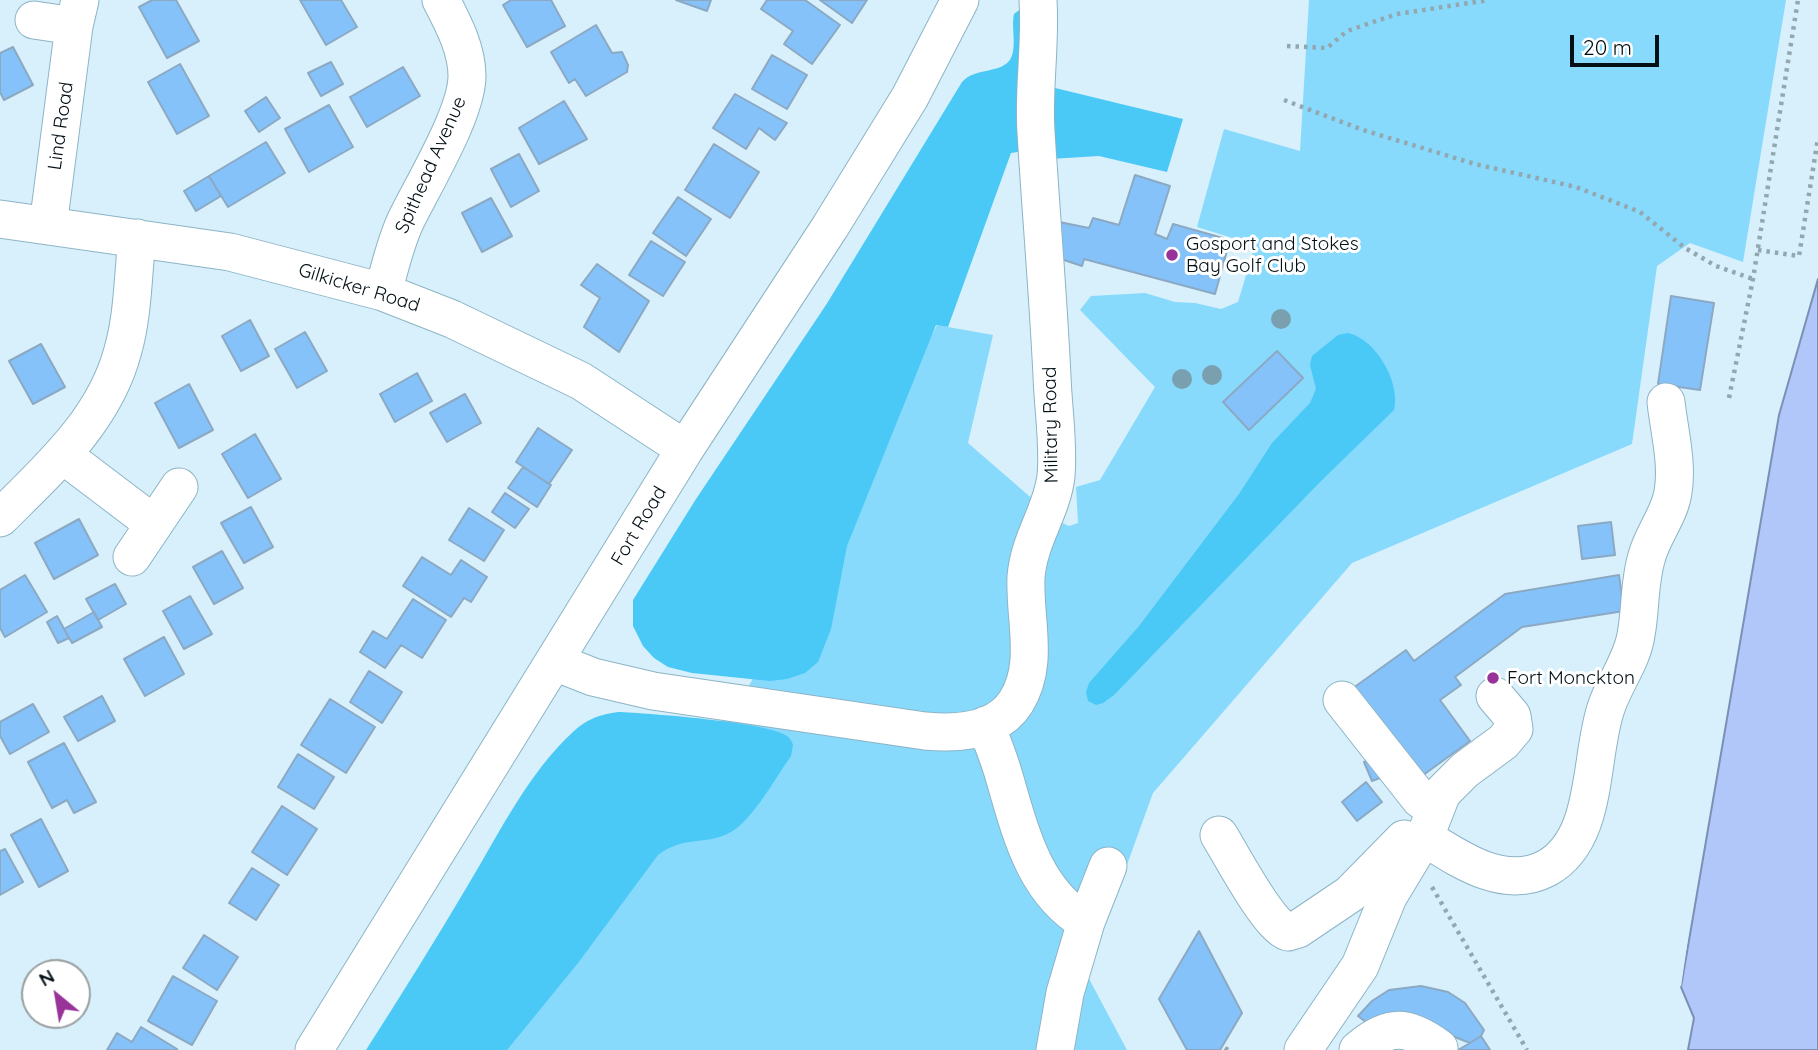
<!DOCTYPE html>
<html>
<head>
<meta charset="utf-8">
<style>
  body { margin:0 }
  #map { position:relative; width:1818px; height:1050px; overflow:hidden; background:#d7f0fb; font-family:Quicksand,sans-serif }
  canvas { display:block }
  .north { position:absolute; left:21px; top:959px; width:70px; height:70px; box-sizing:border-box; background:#fff; border:2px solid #9a9fa1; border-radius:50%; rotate:330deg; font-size:19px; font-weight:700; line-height:28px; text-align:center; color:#020f15 }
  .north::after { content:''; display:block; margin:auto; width:24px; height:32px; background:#973399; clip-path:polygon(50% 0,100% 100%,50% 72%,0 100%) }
  .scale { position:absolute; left:1570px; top:35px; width:89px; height:32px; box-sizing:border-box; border:4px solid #020f15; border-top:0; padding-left:9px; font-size:21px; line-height:24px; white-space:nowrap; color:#020f15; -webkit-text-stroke:5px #fff; paint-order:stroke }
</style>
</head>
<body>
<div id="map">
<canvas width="1818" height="1050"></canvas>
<div class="north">N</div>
<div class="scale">20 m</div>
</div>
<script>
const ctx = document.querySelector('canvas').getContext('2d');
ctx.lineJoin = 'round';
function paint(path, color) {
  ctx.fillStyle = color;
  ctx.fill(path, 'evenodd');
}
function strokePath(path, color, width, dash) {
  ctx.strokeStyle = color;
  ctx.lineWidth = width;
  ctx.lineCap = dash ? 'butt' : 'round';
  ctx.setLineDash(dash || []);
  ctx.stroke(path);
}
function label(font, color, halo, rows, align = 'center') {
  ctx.font = font + ' Quicksand,sans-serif';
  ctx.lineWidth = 6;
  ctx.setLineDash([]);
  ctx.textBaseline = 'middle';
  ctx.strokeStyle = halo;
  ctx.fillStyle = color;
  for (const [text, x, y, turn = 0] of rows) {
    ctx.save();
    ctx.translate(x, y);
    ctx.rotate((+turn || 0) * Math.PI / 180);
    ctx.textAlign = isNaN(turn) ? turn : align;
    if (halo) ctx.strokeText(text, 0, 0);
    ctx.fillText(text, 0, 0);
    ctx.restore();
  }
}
const green = new Path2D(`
  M 1309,0 L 1786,0 L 1743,262 L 1690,243 L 1657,266 L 1632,444 L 1352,563 L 1153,793 L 1087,975 L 1127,1050 L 446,1050 L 740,703 L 937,325 L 993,335 L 968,443 L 1058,521 L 1069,526 L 1078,523 L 1076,487 L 1100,480 L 1155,387 L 1080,310 L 1091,296 L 1145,293 L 1175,302 L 1195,303 L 1221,309 L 1238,302 L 1255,245 L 1197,227 L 1224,129 L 1300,151 Z`);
const forest = new Path2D(`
  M 1022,8 L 1051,87 L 1183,119 L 1167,172 L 1099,156 L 1050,159 L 1049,147 L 1011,153 L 948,327 L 936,325 L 847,546 L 831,629 L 818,662 L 805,673 L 787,679 L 770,681 L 692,673 L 668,667 L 654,658 L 643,646 L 633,626 L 633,600 L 696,499 L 826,305 L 962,82 C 975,67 1003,74 1011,58 C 1017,46 1011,27 1014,14 Z
  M 1348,333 C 1376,339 1401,383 1394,410 L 1320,482 L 1114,695 L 1103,703 L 1096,705 L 1088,701 L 1086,692 L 1089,683 L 1139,626 L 1239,494 L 1272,443 L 1310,403 L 1316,389 L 1310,365 L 1312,356 L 1338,335 Z
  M 618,712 C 646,713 768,722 787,736 C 790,738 792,742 793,745 L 791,756 C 775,778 750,826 725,835 C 699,845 684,836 658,855 L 578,963 L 507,1050 L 366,1050 C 401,995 435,941 468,885 C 500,832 528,773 574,731 C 587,719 601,714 618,712 Z`);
const water = new Path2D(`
  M 1818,279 L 1818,1050 L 1688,1050 L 1694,1018 L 1681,987 L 1779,415 Z`);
const pier = new Path2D(`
  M 1700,853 L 1681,987 L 1678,982 Z`);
const building = new Path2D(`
  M 152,0 L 176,0 L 199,41 L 167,58 L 139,7 Z
  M 300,0 L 341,0 L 357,27 L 326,45 Z
  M 511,0 L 551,0 L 565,26 L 527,47 L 503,5 Z
  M 676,0 L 711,0 L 707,11 Z
  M 767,0 L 805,0 L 840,25 L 812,64 L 784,44 L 793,31 L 761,9 Z
  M 820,0 L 867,0 L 852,23 Z
  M 596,25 L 612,53 L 622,52 L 628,65 L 627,72 L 586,96 L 575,79 L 569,83 L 551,52 Z
  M 13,47 L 33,85 L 4,100 L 0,92 L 0,53 Z
  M 772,55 L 807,75 L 787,109 L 752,89 Z
  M 331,62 L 343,84 L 321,96 L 308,73 Z
  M 180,64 L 209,116 L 177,134 L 148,82 Z
  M 403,67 L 420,96 L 367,127 L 350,97 Z
  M 735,94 L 787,123 L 775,140 L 759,128 L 746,149 L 713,128 Z
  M 266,97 L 280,118 L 259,132 L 245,111 Z
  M 564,101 L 587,139 L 539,164 L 519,128 Z
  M 329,105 L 353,147 L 309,172 L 285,129 Z
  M 266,142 L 285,173 L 228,207 L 209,176 Z
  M 714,144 L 759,172 L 730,218 L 685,190 Z
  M 519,154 L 539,191 L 511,207 L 491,169 Z
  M 1135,175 L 1170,186 L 1155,234 L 1167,239 L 1173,224 L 1230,240 L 1215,294 L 1084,259 L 1082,266 L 1061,259 L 1059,222 L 1089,228 L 1093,218 L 1119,225 Z
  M 209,176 L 221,196 L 196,211 L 184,191 Z
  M 678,197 L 711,219 L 686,256 L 653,233 Z
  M 491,198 L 512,236 L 482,252 L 462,213 Z
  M 651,241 L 685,262 L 663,296 L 629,275 Z
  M 597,264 L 649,301 L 619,352 L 584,327 L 600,298 L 581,285 Z
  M 1671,296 L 1714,303 L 1700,390 L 1658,384 Z
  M 250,320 L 269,356 L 241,371 L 222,336 Z
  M 305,332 L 327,371 L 297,388 L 275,349 Z
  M 41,344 L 65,387 L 33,404 L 9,361 Z
  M 1277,351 L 1303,378 L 1249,430 L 1223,402 Z
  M 417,373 L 432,401 L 395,422 L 380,394 Z
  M 189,384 L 213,430 L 179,448 L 155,403 Z
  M 465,394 L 481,423 L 447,442 L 430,413 Z
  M 538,428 L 572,450 L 549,484 L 516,462 Z
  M 255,434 L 281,479 L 248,498 L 222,454 Z
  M 523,467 L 551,485 L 537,507 L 508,488 Z
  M 505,493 L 529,509 L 515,528 L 492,512 Z
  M 251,507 L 273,547 L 244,563 L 221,523 Z
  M 469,508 L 504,530 L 484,561 L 449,540 Z
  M 79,519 L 98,555 L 54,579 L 35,543 Z
  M 1611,522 L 1615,555 L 1582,559 L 1578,526 Z
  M 222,551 L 243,588 L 214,604 L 193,567 Z
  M 422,557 L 451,575 L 461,560 L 487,577 L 471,602 L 464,598 L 451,617 L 403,586 Z
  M 25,575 L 47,612 L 5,637 L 0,628 L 0,590 Z
  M 1619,575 L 1624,611 L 1522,627 L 1455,677 L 1461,685 L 1440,700 L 1470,741 L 1415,781 L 1349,691 L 1406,650 L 1414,661 L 1505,594 Z
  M 115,584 L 126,604 L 98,620 L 86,599 Z
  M 190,596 L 212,634 L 184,649 L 163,611 Z
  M 413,599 L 446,620 L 422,658 L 401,645 L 385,668 L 360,652 L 373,631 L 387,639 Z
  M 94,612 L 102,627 L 72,643 L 64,629 Z
  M 57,616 L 69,638 L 58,643 L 47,622 Z
  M 164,637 L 184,674 L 145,696 L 124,659 Z
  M 369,671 L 402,692 L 382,723 L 350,702 Z
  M 102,696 L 115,721 L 78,741 L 64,717 Z
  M 330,699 L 375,727 L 346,773 L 301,745 Z
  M 33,704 L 49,732 L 10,754 L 0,736 L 0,722 Z
  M 64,743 L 96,802 L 74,813 L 67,800 L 52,808 L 28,762 Z
  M 298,754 L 334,777 L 314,809 L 278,787 Z
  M 1376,757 L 1385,776 L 1372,781 L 1364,762 Z
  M 1366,782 L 1382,802 L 1357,821 L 1342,802 Z
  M 282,806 L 317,829 L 287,875 L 252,852 Z
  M 41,819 L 68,871 L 39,887 L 11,835 Z
  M 5,849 L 23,882 L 0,895 L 0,851 Z
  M 252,868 L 279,885 L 256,920 L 229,903 Z
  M 1199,931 L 1242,1013 L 1220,1050 L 1187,1050 L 1159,999 Z
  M 204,935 L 238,957 L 217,990 L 183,968 Z
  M 173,976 L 217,1001 L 192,1045 L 148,1021 Z
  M 1421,986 L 1448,992 L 1465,1003 L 1484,1030 L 1481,1036 L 1470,1043 L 1422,1024 L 1375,1029 L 1358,1016 L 1372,1001 L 1389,990 Z
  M 141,1027 L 177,1049 L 177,1050 L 107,1050 L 117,1033 L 132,1042 Z
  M 1481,1036 L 1490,1050 L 1458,1050 L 1470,1043 Z`);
const path = new Path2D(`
  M 1287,46 L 1327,48 L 1347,31 L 1397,14 L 1489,0
  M 1284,100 L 1363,130 L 1475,164 L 1576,187 L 1640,212 L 1685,248 L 1716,266 L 1753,279
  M 1758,250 L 1799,256 L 1818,138
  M 1729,398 L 1753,279 L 1798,0
  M 1432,887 L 1527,1050
  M 1225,1048 L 1228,1050`);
const minor = new Path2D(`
  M 34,20 L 74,26
  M 0,219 L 230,252 L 383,292 L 452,319 L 581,381 L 685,449
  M 48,226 L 74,26 L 80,0
  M 383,292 C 390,268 395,243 406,220 C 423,185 467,113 467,76 C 467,49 453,23 441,0
  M 63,455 L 154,524
  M 0,518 C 49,469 105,420 123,350 C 133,315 133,275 137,238
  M 132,557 L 179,487
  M 555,662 L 593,677 L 653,691 L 925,731 C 956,734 997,732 1016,702 C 1040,664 1024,619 1026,577 C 1029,539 1052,511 1056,476 C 1059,444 1053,408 1052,376 C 1048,294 1041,213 1036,132 C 1033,88 1041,44 1038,0
  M 1342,700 L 1420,799 L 1434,810
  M 986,725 C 992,742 999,758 1004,776 C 1020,830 1033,891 1086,922 L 1065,993 L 1055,1050
  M 1219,835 C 1231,854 1269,927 1288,932 L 1298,929 L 1350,894 L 1404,839
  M 1424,837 C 1459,859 1504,891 1547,868 C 1599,839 1589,758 1606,708 C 1614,683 1632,661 1636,635 C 1641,608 1639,581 1647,556 C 1653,534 1670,514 1673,492 C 1678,463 1669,430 1666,402
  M 1086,922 L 1108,866
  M 314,1050 L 685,449 L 830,227 L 910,97 L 960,0
  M 1303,1050 L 1360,966 L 1388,897 L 1426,834 L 1442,793 L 1465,770 L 1503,742 L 1514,729 L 1512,716 L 1495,696
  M 1358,1050 C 1389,1023 1408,1025 1439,1048`);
const trees = [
  [1281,319],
  [1212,375],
  [1182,379]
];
const markers = [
  [1172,255,7,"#973399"],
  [1493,678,7,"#973399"]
];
const streetNames = [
  ["Lind Road",61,126,-82],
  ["Spithead Avenue",431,165,-66],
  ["Gilkicker Road",359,288,17],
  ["Military Road",1051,425,-91],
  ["Fort Road",639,526,-59]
];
const poiNames = [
  ["Gosport and Stokes",1186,244],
  ["Bay Golf Club",1186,266],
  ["Fort Monckton",1507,678]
];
paint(green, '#88dafc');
paint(forest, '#4ac8f6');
paint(water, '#b1c7fa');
strokePath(water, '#7c90b5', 2);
paint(pier, '#d7f0fb');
paint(building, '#85c2fa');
strokePath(building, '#8ca9c3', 2);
strokePath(minor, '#8cb4c6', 39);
strokePath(path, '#92a7b0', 4.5, [3.5, 5]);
strokePath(minor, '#fff', 37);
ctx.fillStyle = '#7aa0b0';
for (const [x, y] of trees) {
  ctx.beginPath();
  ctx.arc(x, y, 10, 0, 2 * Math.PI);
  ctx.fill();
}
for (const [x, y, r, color] of markers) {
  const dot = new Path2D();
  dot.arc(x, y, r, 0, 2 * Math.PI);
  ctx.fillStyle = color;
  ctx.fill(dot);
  strokePath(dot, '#fff', 2.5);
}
label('19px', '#020f15', '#fff', streetNames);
label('19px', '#020f15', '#fff', poiNames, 'left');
</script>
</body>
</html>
